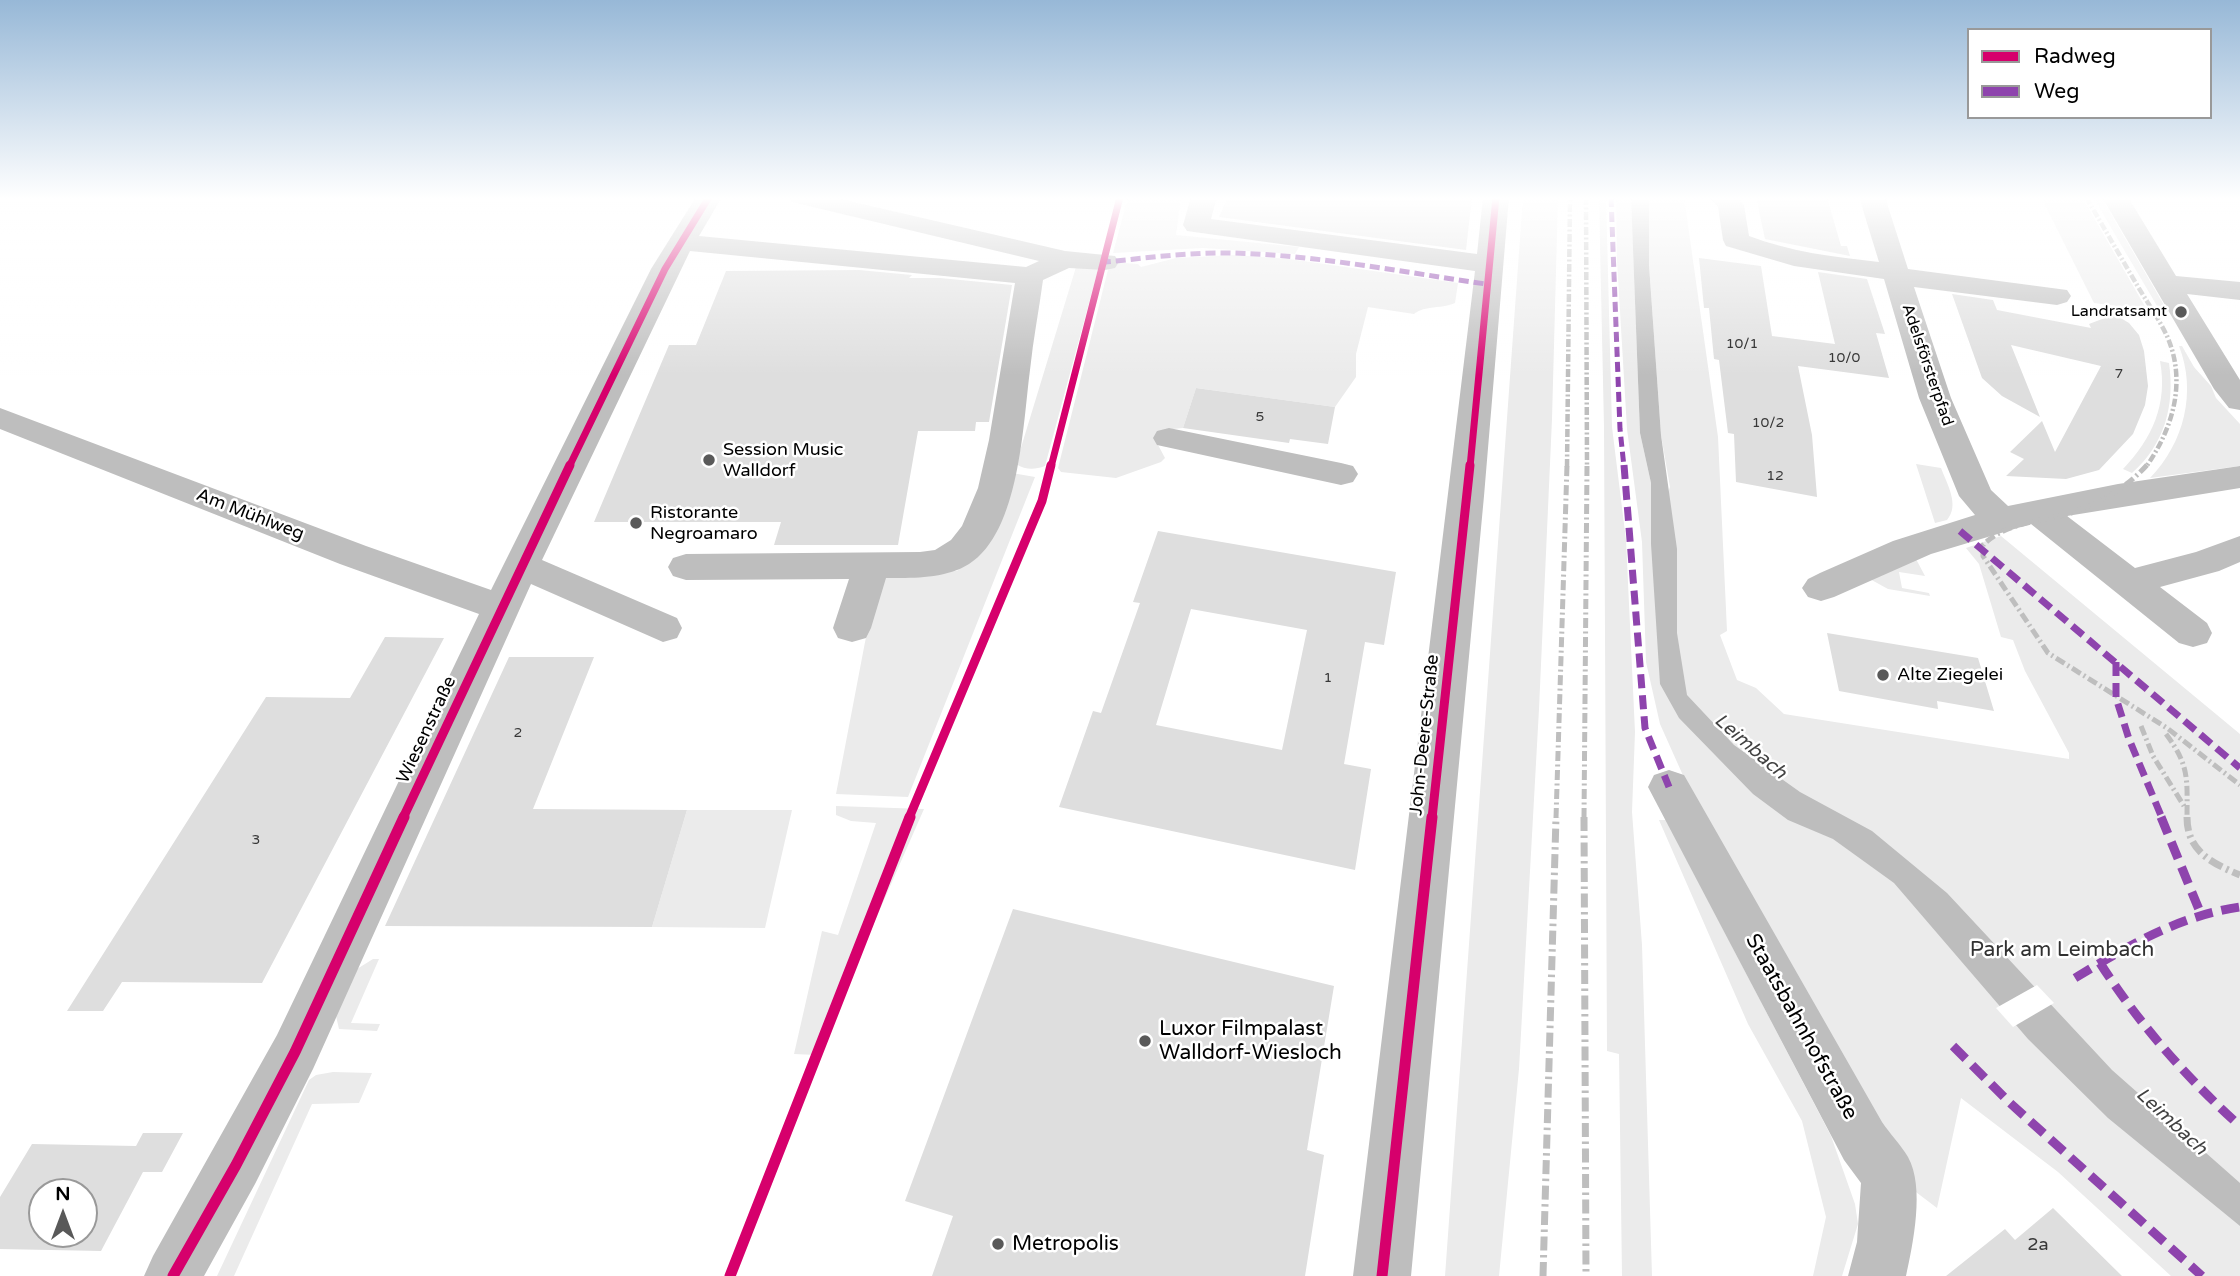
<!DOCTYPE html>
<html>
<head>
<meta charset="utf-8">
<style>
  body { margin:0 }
  #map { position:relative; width:2240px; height:1276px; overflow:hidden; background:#fff; font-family:"Varela Round",sans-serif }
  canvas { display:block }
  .legend { position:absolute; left:1967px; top:28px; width:245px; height:91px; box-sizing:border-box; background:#fff; border:2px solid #999; margin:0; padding:9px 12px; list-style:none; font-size:21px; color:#000 }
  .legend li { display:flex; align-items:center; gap:14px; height:35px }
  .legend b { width:35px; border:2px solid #999 }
  .north { position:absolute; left:28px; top:1178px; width:70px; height:70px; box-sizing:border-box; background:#fff; border:2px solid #999; border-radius:50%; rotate:0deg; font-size:19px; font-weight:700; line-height:28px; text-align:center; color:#000 }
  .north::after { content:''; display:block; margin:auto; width:24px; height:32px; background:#595959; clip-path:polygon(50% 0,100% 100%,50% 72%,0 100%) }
</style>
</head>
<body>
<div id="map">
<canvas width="2240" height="1276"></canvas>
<ul class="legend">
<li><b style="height:9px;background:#d6006c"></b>Radweg</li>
<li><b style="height:9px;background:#8e44ad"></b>Weg</li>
</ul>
<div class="north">N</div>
</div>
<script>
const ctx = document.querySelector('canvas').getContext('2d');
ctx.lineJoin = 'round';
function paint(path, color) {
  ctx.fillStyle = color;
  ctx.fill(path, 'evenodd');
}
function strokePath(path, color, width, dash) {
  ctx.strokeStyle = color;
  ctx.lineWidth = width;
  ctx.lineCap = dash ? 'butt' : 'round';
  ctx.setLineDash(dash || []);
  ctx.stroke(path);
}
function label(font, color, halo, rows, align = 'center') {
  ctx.font = font + ' "Varela Round",sans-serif';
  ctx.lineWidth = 5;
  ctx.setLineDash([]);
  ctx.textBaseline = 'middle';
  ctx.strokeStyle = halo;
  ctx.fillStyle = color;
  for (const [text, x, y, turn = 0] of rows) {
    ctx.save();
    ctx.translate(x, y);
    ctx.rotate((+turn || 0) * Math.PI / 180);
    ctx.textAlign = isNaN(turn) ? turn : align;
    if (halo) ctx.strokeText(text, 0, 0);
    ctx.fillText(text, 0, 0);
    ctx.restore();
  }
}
const green = new Path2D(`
  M 1128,197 L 1181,197 L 1176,235 L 1299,247 L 1295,254 L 1203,248 L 1113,253 Z
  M 1523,197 L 1558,197 L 1552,419 L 1539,709 L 1519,1069 L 1499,1276 L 1445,1276 Z
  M 1599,197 L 1606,197 L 1612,427 L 1626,540 L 1635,732 L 1632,812 L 1642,945 L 1652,1276 L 1622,1276 L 1619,1054 L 1607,1051 L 1604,427 Z
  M 1616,197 L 1631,197 L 1640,433 L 1651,483 L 1651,544 L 1670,487 L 1661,435 L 1649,264 L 1649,197 L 1684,197 L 1718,437 L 1727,631 L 1720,635 L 1737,680 L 1756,688 L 1784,714 L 2069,759 L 2069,753 L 2025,671 L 2013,640 L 2001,637 L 1979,564 L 1966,548 L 2001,536 L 2240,734 L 2240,1276 L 2171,1276 L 2058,1172 L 1961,1098 L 1937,1208 L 1900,1180 L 1694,800 L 1660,724 L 1646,662 L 1642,542 L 1627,429 L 1617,260 Z
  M 2041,197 L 2082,197 L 2147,310 L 2094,303 Z
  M 2093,197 L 2101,197 L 2168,312 L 2160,311 Z
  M 1234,255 L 1289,259 L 1458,283 L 1455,303 C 1442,309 1425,305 1414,314 L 1368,307 L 1356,354 L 1356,377 L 1335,407 L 1196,388 L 1183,428 L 1163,430 L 1157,443 L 1165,458 L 1161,462 L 1116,478 L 1061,472 L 1058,468 L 1110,262 L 1138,264 L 1141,267 L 1176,258 Z
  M 1100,262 L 1045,466 C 1034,470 1026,470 1016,464 L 1076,267 Z
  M 2179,346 L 2182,346 L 2194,367 L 2211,386 L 2216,398 L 2240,424 L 2240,466 L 2150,478 C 2184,443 2197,392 2179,346 Z
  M 2160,361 L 2169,363 C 2175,405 2165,444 2132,473 L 2123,469 C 2152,439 2168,404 2160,361 Z
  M 1916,464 L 1941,468 C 1947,484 1960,505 1947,520 L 1935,523 Z
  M 1012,473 L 1035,477 L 908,797 L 836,794 L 879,569 L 957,571 L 977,550 Z
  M 1916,559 L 1925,576 L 1899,572 L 1902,588 L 1929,593 L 1930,596 L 1888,589 L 1868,578 Z
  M 836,806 L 924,809 L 816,1055 L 794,1054 L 822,931 L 838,935 L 876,823 L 851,821 L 836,815 Z
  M 687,810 L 792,810 L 765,928 L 652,927 Z
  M 1659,820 L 1666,820 L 1831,1136 L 1855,1204 L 1858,1224 L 1842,1276 L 1813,1276 L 1826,1217 L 1802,1121 L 1748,1024 Z
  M 373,959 L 379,959 L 351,1023 L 380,1024 L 377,1031 L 339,1029 L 336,1016 L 357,969 Z
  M 333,1072 L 372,1073 L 359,1103 L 312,1104 L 234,1276 L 217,1276 L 309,1080 L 316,1075 Z`);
const water = new Path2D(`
  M 1631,197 L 1649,197 L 1649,265 L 1661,435 L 1677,549 L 1677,633 L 1687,695 L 1734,745 L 1800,792 L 1872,831 L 1947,893 L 2112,1070 L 2240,1183 L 2240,1226 L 2108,1118 L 2028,1039 L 1894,883 L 1833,839 L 1788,820 L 1753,794 L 1679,718 L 1660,684 L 1651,544 L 1651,483 L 1640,433 Z`);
const pier = new Path2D(`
  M 2037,985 L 2054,1003 L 2013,1027 L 1996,1008 Z`);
const building = new Path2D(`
  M 1228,197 L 1472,197 L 1466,250 L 1219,217 Z
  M 1756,197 L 1827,197 L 1841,246 L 1847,246 L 1850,256 L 1765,239 Z
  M 1699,258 L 1761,266 L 1772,336 L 1835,344 L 1818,272 L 1867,279 L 1885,334 L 1876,333 L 1889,378 L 1798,366 L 1812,435 L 1817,497 L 1736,482 L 1734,434 L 1728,433 L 1719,360 L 1714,359 L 1709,308 L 1704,308 Z
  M 859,270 L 912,275 L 909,278 L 940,278 L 1012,285 L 989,422 L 976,422 L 975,431 L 918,431 L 898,545 L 774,545 L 781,522 L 594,522 L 669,345 L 696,345 L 726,271 Z
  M 1952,294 L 1993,300 L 1997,310 L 2091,328 L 2089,324 L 2110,316 L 2119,317 L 2129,323 L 2139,335 L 2144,351 L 2148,386 L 2145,405 L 2133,434 L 2099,470 L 2066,479 L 2006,476 L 2024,459 L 2010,452 L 2042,421 L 2055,452 L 2101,366 L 2011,345 L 2040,417 L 2002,396 L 1982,378 Z
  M 1196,388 L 1335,407 L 1328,444 L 1290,439 L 1289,443 L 1183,428 Z
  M 1158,531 L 1396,572 L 1384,645 L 1365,642 L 1344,764 L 1371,769 L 1355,870 L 1059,807 L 1093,711 L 1101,713 L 1140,603 L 1133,602 ZM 1191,609 L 1307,630 L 1282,750 L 1156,725 Z
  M 1827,633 L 1978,658 L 1994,711 L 1937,701 L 1938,709 L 1839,691 Z
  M 385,637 L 444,638 L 262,983 L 122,982 L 103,1011 L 67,1011 L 266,697 L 350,698 Z
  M 509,657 L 594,657 L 533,809 L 687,810 L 652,927 L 385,926 Z
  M 1013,909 L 1334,986 L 1307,1150 L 1324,1155 L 1305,1276 L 932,1276 L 953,1216 L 905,1201 Z
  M 143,1133 L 183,1133 L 162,1172 L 143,1172 L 101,1251 L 0,1249 L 0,1197 L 32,1144 L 136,1146 ZM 42,1192 L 84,1192 L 84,1234 L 42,1234 Z
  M 2053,1208 L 2122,1276 L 1946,1276 L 2005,1229 L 2015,1240 Z`);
const minor = new Path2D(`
  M 696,197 L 722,197 L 699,236 L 1026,267 L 1039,261 L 792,202 L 788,197 L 832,197 L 1065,251 L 1115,256 L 1119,262 L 1115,268 L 1105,270 L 1069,268 L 1043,280 C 1039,310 1033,340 1030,370 C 1023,423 1020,532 969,564 C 945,579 913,578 886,578 L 871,628 L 866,638 L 852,642 L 838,638 L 833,628 L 849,579 L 686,580 L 673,576 L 668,567 L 673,558 L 686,554 L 920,552 L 935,550 L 951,540 L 962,526 L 978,488 L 989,440 L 1015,283 L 690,251 L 542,560 L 677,618 L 682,628 L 677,638 L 663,642 L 531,584 L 313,1069 L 255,1184 L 204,1276 L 144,1276 L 153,1256 L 277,1035 L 479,614 L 340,564 L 0,429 L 0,408 L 366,546 L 491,590 L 651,269 Z
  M 1191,197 L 1217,197 L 1211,219 L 1477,254 L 1483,197 L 1509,197 L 1484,496 L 1411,1276 L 1353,1276 L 1475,271 L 1187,231 L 1183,225 Z
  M 1709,197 L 1737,197 L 1744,205 L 1749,236 C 1791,252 1834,257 1879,262 L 1859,197 L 1885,197 L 1908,269 L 2067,290 L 2071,296 L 2067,302 L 2057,305 L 1914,287 L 1951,398 L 1991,490 L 2008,506 L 2118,484 L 2240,466 L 2240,488 L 2067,516 L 2135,568 L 2196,552 L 2240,536 L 2240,562 L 2219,571 L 2160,587 L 2207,623 L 2212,633 L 2207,643 L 2193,647 L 2179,643 L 2031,524 L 1931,554 L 1834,597 L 1821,601 L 1808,597 L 1802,588 L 1808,579 L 1820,573 L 1893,541 L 1975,515 L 1959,496 L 1919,398 L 1884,279 L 1794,266 L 1726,246 L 1723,240 L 1718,207 Z
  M 2102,197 L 2128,197 L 2176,276 L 2240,282 L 2240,300 L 2187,294 L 2240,380 L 2240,410 L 2229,408 L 2214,389 Z
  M 1169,428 L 1341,463 L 1353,466 L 1358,474 L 1353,482 L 1341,485 L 1157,445 L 1153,438 L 1157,431 Z
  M 1669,770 L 1684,775 L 1882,1122 C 1890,1134 1901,1145 1908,1157 C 1925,1187 1913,1244 1906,1276 L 1848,1276 L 1857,1242 L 1861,1183 L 1844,1160 L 1648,787 L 1654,775 Z`);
const railFar2 = new Path2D(`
  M 1586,197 L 1587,467
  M 2086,197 C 2103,226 2120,256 2137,285 C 2147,302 2159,319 2167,336 C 2187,382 2173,428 2146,467
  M 1567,467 L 1570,197`);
const railFar1 = new Path2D(`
  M 2147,465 C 2127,487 2102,502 2074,512 C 2044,522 2007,521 1983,545 L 1983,556 L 2048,653 L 2167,728 L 2240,785
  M 2141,726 L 2153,756 L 2184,806
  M 2166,734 C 2190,766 2187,780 2187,818
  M 1556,818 L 1567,465
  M 1584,818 L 1587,465`);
const rail = new Path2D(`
  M 1584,817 L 1586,1276
  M 2187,817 C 2187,851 2211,863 2240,875
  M 1543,1276 L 1556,817`);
const quietFar2 = new Path2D(`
  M 1611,197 L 1620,429 L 1624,467
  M 1106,258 L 1105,262 C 1147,258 1190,252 1232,253 C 1317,255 1402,272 1486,284`);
const quietFar1 = new Path2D(`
  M 1624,465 L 1645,728 L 1669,787
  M 1960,531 L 2240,768
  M 2116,662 L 2116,698 L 2129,739 L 2162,818`);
const quiet = new Path2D(`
  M 2161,817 L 2200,912
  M 2100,963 C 2139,1024 2186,1077 2240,1126
  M 2075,978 C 2128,946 2178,916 2240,907
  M 1953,1046 L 2010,1103 L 2202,1276`);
const cyclewayFar2 = new Path2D(`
  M 569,467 L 665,269 L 709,197
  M 1051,467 L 1120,197
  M 1470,467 L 1496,197`);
const cyclewayFar1 = new Path2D(`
  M 403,818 L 570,465
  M 909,818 L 1042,501 L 1051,465
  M 1432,818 L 1470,465`);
const cycleway = new Path2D(`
  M 173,1276 L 236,1165 L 295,1052 L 404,817
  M 730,1276 L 910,817
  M 1382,1276 L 1432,817`);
const markers = [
  [2181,312,7,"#595959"],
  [709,460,7,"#595959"],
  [636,523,7,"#595959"],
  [1883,675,7,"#595959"],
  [1145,1041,7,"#595959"],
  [998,1244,7,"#595959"]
];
const numberNames = [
  ["10/1",1742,344],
  ["10/0",1844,358],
  ["7",2119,374],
  ["5",1260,417],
  ["10/2",1768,423],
  ["12",1775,476],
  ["1",1328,678],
  ["2",518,733],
  ["3",256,840]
];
const farPoinames = [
  ["Landratsamt",2167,312]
];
const farStreetnames = [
  ["Adelsförsterpfad",1927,365,71]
];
const poiNames = [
  ["Session Music",723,450],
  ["Walldorf",723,471],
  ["Ristorante",650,513],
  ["Negroamaro",650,534],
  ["Alte Ziegelei",1897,675]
];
const streetNames = [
  ["Am Mühlweg",250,515,21],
  ["Wiesenstraße",427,730,-65],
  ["John-Deere-Straße",1425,735,-84]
];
const nearNumbernames = [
  ["2a",2038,1245]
];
const waterNames = [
  ["Leimbach",1750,747,41],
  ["Leimbach",2171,1122,43]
];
const nearParknames = [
  ["Park am Leimbach",2062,950]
];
const nearStreetnames = [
  ["Staatsbahnhofstraße",1801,1027,61]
];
const nearPoinames = [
  ["Luxor Filmpalast",1159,1029],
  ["Walldorf-Wiesloch",1159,1053],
  ["Metropolis",1012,1244]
];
paint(green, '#ebebeb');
paint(water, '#bdbdbd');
paint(pier, '#fff');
paint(building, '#dedede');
paint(minor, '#bebebe');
strokePath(railFar2, '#bebebe', 4.5, [8, 2.5, 2, 2.5]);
strokePath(railFar1, '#bebebe', 5, [10, 3.5, 2, 3.5]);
strokePath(rail, '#bebebe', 7, [14, 4.5, 2.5, 4.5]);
strokePath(quietFar2, '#8e44ad', 5, [10, 5]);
strokePath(quietFar1, '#8e44ad', 7, [14, 7]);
strokePath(quiet, '#8e44ad', 9, [18, 9]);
strokePath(cyclewayFar2, '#d6006c', 7);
strokePath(cyclewayFar1, '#d6006c', 9);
strokePath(cycleway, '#d6006c', 11);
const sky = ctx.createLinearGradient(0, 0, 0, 375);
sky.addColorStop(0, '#97b8d7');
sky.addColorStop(0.53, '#fff');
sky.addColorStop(1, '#ffffff00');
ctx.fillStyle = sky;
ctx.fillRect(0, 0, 2240, 375);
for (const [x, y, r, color] of markers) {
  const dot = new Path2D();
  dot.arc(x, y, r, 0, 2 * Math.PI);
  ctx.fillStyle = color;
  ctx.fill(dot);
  strokePath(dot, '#fff', 2.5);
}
label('14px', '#383838', null, numberNames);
label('16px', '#000', '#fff', farPoinames, 'right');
label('16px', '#000', '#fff', farStreetnames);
label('18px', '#000', '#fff', poiNames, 'left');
label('18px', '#000', '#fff', streetNames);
label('18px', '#383838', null, nearNumbernames);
label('italic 19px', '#424242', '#fff', waterNames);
label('21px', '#313131', '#fff', nearParknames);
label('21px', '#000', '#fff', nearStreetnames);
label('21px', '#000', '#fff', nearPoinames, 'left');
</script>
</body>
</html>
